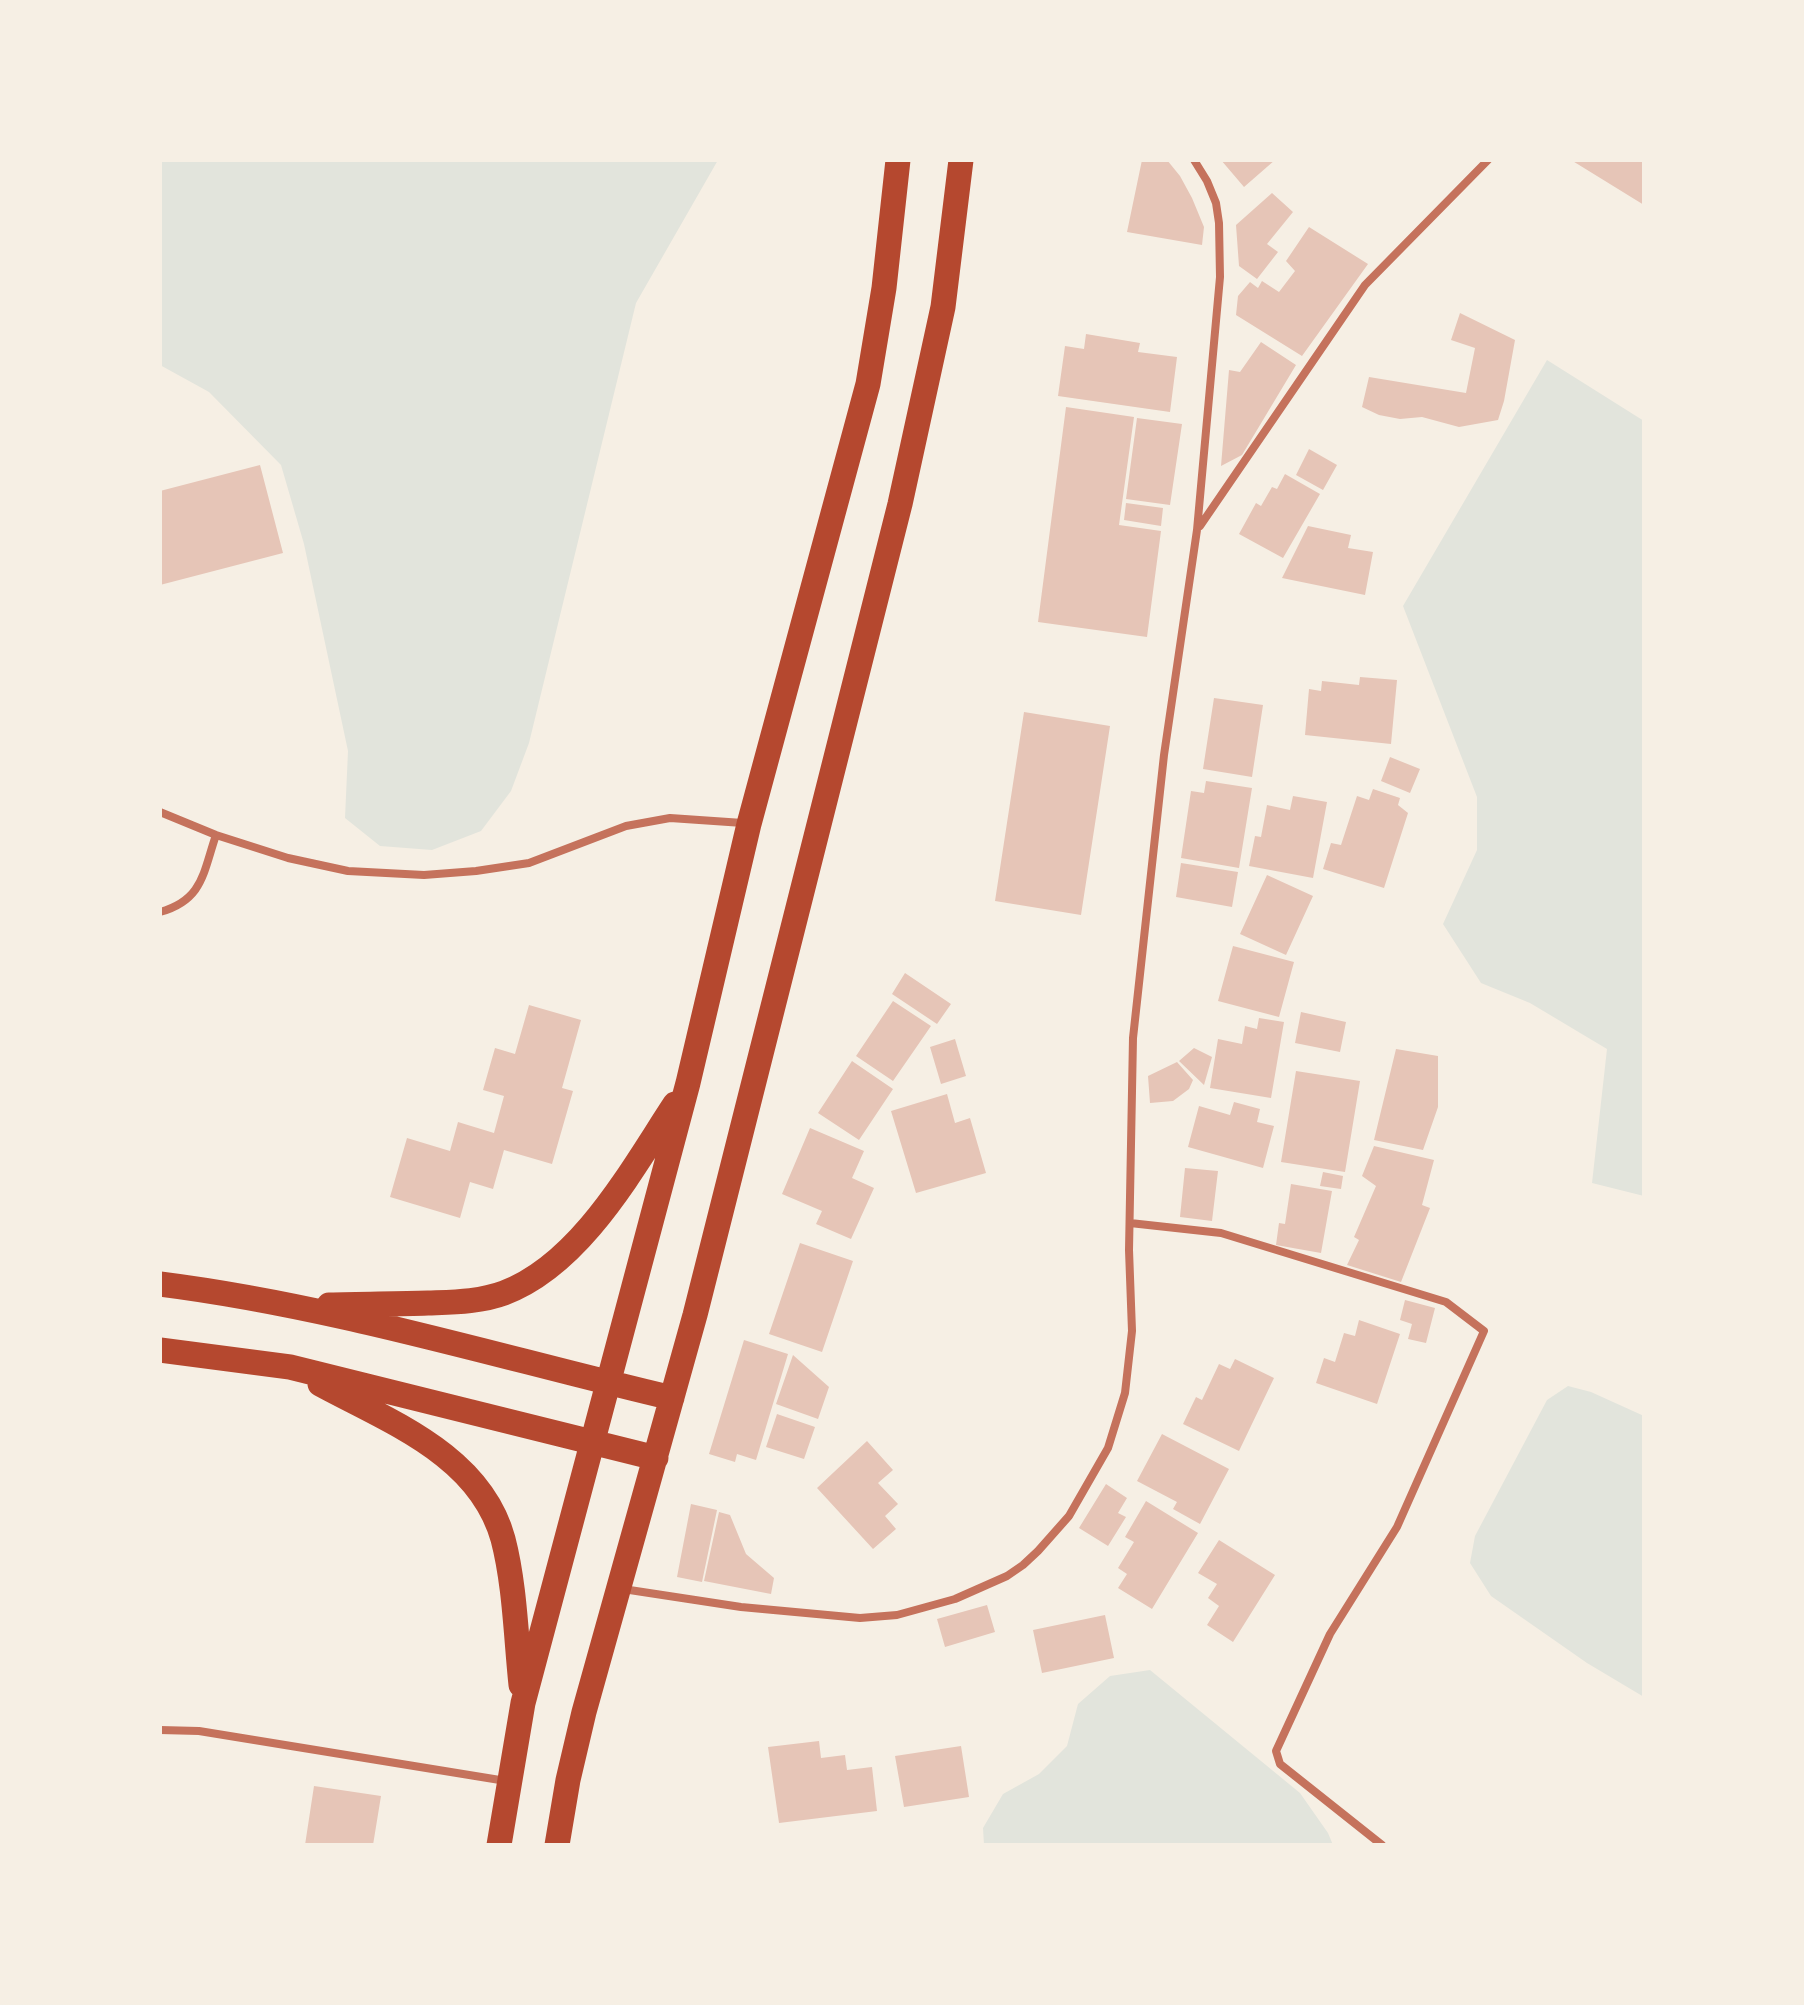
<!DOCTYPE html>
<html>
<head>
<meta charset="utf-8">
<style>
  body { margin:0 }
  #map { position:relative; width:1804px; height:2005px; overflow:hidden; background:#f6efe4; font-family:Raleway,sans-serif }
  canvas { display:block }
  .frame { position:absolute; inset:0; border:162px solid #f6efe4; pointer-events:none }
</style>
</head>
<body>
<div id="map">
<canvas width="1804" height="2005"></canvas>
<div class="frame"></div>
</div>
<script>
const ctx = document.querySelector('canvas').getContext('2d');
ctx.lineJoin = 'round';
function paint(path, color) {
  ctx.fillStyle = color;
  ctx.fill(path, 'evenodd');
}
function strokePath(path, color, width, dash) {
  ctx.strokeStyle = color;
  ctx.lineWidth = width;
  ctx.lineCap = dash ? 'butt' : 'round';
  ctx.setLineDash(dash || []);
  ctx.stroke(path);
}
const green = new Path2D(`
  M 160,160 L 718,160 L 636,303 L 529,743 L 511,791 L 481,831 L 432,850 L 380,846 L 345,818 L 348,751 L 304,544 L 281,465 L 209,392 L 160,365 Z
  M 1547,360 L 1644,421 L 1644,1196 L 1592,1183 L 1607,1049 L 1530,1003 L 1481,983 L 1443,924 L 1477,850 L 1477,797 L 1403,606 Z
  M 1568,1386 L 1591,1392 L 1644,1416 L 1644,1697 L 1587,1663 L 1491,1596 L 1470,1563 L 1475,1536 L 1547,1400 Z
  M 1150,1670 L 1300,1793 L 1328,1833 L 1333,1845 L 984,1845 L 983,1828 L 1003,1794 L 1039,1774 L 1067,1746 L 1078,1704 L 1110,1676 Z`);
const building = new Path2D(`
  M 1142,160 L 1167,160 L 1180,176 L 1192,198 L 1204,227 L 1202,245 L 1127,232 Z
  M 1221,160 L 1275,160 L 1244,187 Z
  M 1571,160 L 1644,160 L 1644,205 Z
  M 1272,193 L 1293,212 L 1267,244 L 1278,252 L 1257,279 L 1239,266 L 1236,225 Z
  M 1309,227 L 1368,264 L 1302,356 L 1236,315 L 1238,296 L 1250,282 L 1258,288 L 1262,281 L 1279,292 L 1295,271 L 1286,261 Z
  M 1460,313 L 1515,340 L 1504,401 L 1498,420 L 1459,427 L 1422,417 L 1400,419 L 1379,415 L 1362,407 L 1369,377 L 1466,393 L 1475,348 L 1451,340 Z
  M 1086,334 L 1140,343 L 1138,352 L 1177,357 L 1170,412 L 1058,396 L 1065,346 L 1084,349 Z
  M 1261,342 L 1296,365 L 1242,455 L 1221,466 L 1229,370 L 1240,372 Z
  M 1066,407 L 1134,417 L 1119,525 L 1161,531 L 1147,637 L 1038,622 Z
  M 1137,418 L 1182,424 L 1170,505 L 1126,499 Z
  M 1309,449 L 1337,465 L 1323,490 L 1296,475 Z
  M 260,465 L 283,553 L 160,585 L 160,491 Z
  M 1285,474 L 1320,494 L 1283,558 L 1239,534 L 1256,503 L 1261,506 L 1272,487 L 1277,489 Z
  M 1126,503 L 1163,508 L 1161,526 L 1124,520 Z
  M 1308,526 L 1351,535 L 1348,548 L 1373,552 L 1365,595 L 1282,578 Z
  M 1360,677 L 1397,680 L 1391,744 L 1305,735 L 1309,689 L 1321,691 L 1322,681 L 1359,685 Z
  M 1214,698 L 1263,705 L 1252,777 L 1203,769 Z
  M 1024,712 L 1110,726 L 1081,915 L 995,901 Z
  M 1390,757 L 1420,769 L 1410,793 L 1381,781 Z
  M 1206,781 L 1252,788 L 1239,868 L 1181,858 L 1191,791 L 1204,793 Z
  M 1373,789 L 1400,798 L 1398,805 L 1408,813 L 1384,888 L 1323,869 L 1331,843 L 1341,845 L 1357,796 L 1369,800 Z
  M 1293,796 L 1327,802 L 1313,878 L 1249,866 L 1255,836 L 1261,837 L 1267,805 L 1290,810 Z
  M 1181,863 L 1238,872 L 1232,907 L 1176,897 Z
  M 1267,875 L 1313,896 L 1286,955 L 1240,934 Z
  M 1233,946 L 1294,962 L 1279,1017 L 1218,1001 Z
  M 905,973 L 951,1004 L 937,1024 L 892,994 Z
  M 893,1001 L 931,1026 L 893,1081 L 856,1056 Z
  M 529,1005 L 581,1020 L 562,1088 L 573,1091 L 552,1164 L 504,1150 L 493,1189 L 470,1182 L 460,1218 L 390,1197 L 407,1138 L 450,1151 L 458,1122 L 494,1133 L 504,1096 L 483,1090 L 495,1048 L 515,1054 Z
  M 1301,1012 L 1346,1022 L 1340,1052 L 1295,1043 Z
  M 1259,1018 L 1284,1022 L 1271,1098 L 1210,1088 L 1218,1039 L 1242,1044 L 1245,1026 L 1257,1029 Z
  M 955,1039 L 966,1076 L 941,1084 L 930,1047 Z
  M 1194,1048 L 1212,1057 L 1204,1085 L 1179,1061 Z
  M 1396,1049 L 1438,1056 L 1438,1107 L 1423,1150 L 1374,1140 Z
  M 852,1061 L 893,1089 L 859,1140 L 818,1113 Z
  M 1177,1062 L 1193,1080 L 1189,1089 L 1173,1101 L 1150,1103 L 1148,1076 Z
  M 1296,1071 L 1360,1081 L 1345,1172 L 1281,1162 Z
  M 947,1094 L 955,1123 L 970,1118 L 986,1173 L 916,1193 L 891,1111 Z
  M 1234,1102 L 1260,1109 L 1257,1122 L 1274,1126 L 1263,1168 L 1188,1147 L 1199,1106 L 1230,1115 Z
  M 810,1128 L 864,1151 L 852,1178 L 874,1188 L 851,1239 L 816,1224 L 822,1211 L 782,1194 Z
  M 1374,1146 L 1434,1160 L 1422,1205 L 1430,1208 L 1401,1282 L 1347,1265 L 1359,1240 L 1354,1237 L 1376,1186 L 1362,1176 Z
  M 1185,1168 L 1218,1171 L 1212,1221 L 1180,1217 Z
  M 1323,1172 L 1343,1176 L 1341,1189 L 1320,1186 Z
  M 1291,1184 L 1332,1191 L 1321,1253 L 1276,1245 L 1279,1223 L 1285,1224 Z
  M 800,1243 L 853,1261 L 822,1352 L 769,1334 Z
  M 1405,1300 L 1435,1308 L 1426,1343 L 1408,1339 L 1412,1324 L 1400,1320 Z
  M 1359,1320 L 1400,1334 L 1377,1404 L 1316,1383 L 1324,1358 L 1335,1362 L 1344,1333 L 1355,1336 Z
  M 744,1340 L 788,1354 L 756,1460 L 737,1454 L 735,1462 L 709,1454 Z
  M 793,1355 L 829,1387 L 818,1419 L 776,1404 Z
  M 1235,1359 L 1274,1378 L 1239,1451 L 1183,1424 L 1196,1397 L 1202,1400 L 1219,1364 L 1230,1369 Z
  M 777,1414 L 815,1427 L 804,1459 L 766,1447 Z
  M 1162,1434 L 1229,1469 L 1200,1524 L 1173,1509 L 1177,1502 L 1137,1481 Z
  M 867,1441 L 893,1470 L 878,1483 L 898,1504 L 885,1516 L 896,1529 L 873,1549 L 817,1488 Z
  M 1106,1484 L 1127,1498 L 1118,1513 L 1126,1517 L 1108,1546 L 1079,1528 Z
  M 1146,1501 L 1198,1533 L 1152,1609 L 1118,1588 L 1127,1574 L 1118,1568 L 1134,1542 L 1125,1537 Z
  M 691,1504 L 717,1510 L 702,1582 L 677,1577 Z
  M 719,1512 L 730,1515 L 746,1554 L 774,1578 L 771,1594 L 704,1581 Z
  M 1219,1540 L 1275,1575 L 1233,1642 L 1207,1625 L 1219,1606 L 1208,1598 L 1217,1584 L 1198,1573 Z
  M 987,1605 L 995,1632 L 945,1647 L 937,1619 Z
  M 1105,1615 L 1114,1658 L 1042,1673 L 1033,1630 Z
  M 819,1741 L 821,1758 L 845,1755 L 847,1770 L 872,1767 L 877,1811 L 779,1823 L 768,1747 Z
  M 961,1746 L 969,1797 L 904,1807 L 895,1756 Z
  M 314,1786 L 381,1796 L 373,1845 L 305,1845 Z`);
const service = new Path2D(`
  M 1200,526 L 1365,285 L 1488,160
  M 160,812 L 216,835 L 288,858 L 348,871 L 424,875 L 476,871 L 529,863 L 626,826 L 670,818 L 743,823
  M 160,912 C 203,900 203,873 216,835
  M 1130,1223 L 1221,1233 L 1446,1302 L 1484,1331 L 1397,1527 L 1330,1634 L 1276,1751 L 1280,1764 L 1382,1845
  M 623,1589 L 741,1607 L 860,1618 L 897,1615 L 955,1599 L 1007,1576 L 1023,1565 L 1038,1551 L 1069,1516 L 1108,1448 L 1125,1393 L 1132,1331 L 1129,1250 L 1133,1038 L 1164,755 L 1197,530 L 1220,277 L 1219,223 L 1216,203 L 1207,181 L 1194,160
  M 160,1730 L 199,1731 L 506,1781`);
const primary = new Path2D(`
  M 160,1284 C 334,1306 502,1358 672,1398
  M 329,1305 C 362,1304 395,1304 428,1303 C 452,1302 480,1302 504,1293 C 581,1264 632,1169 675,1104
  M 160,1350 L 290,1367 L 656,1458
  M 320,1384 C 390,1422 480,1455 503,1539 C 515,1585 516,1638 521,1685
  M 499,1845 L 523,1703 L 688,1083 L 749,824 L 868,384 L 884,288 L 898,160
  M 557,1845 L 568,1780 L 584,1712 L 695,1315 L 900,504 L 943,307 L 961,160`);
paint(green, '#e2e4dc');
paint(building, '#e6c5b7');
strokePath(service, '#c5725c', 8);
strokePath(primary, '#b5482f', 25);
</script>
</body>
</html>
